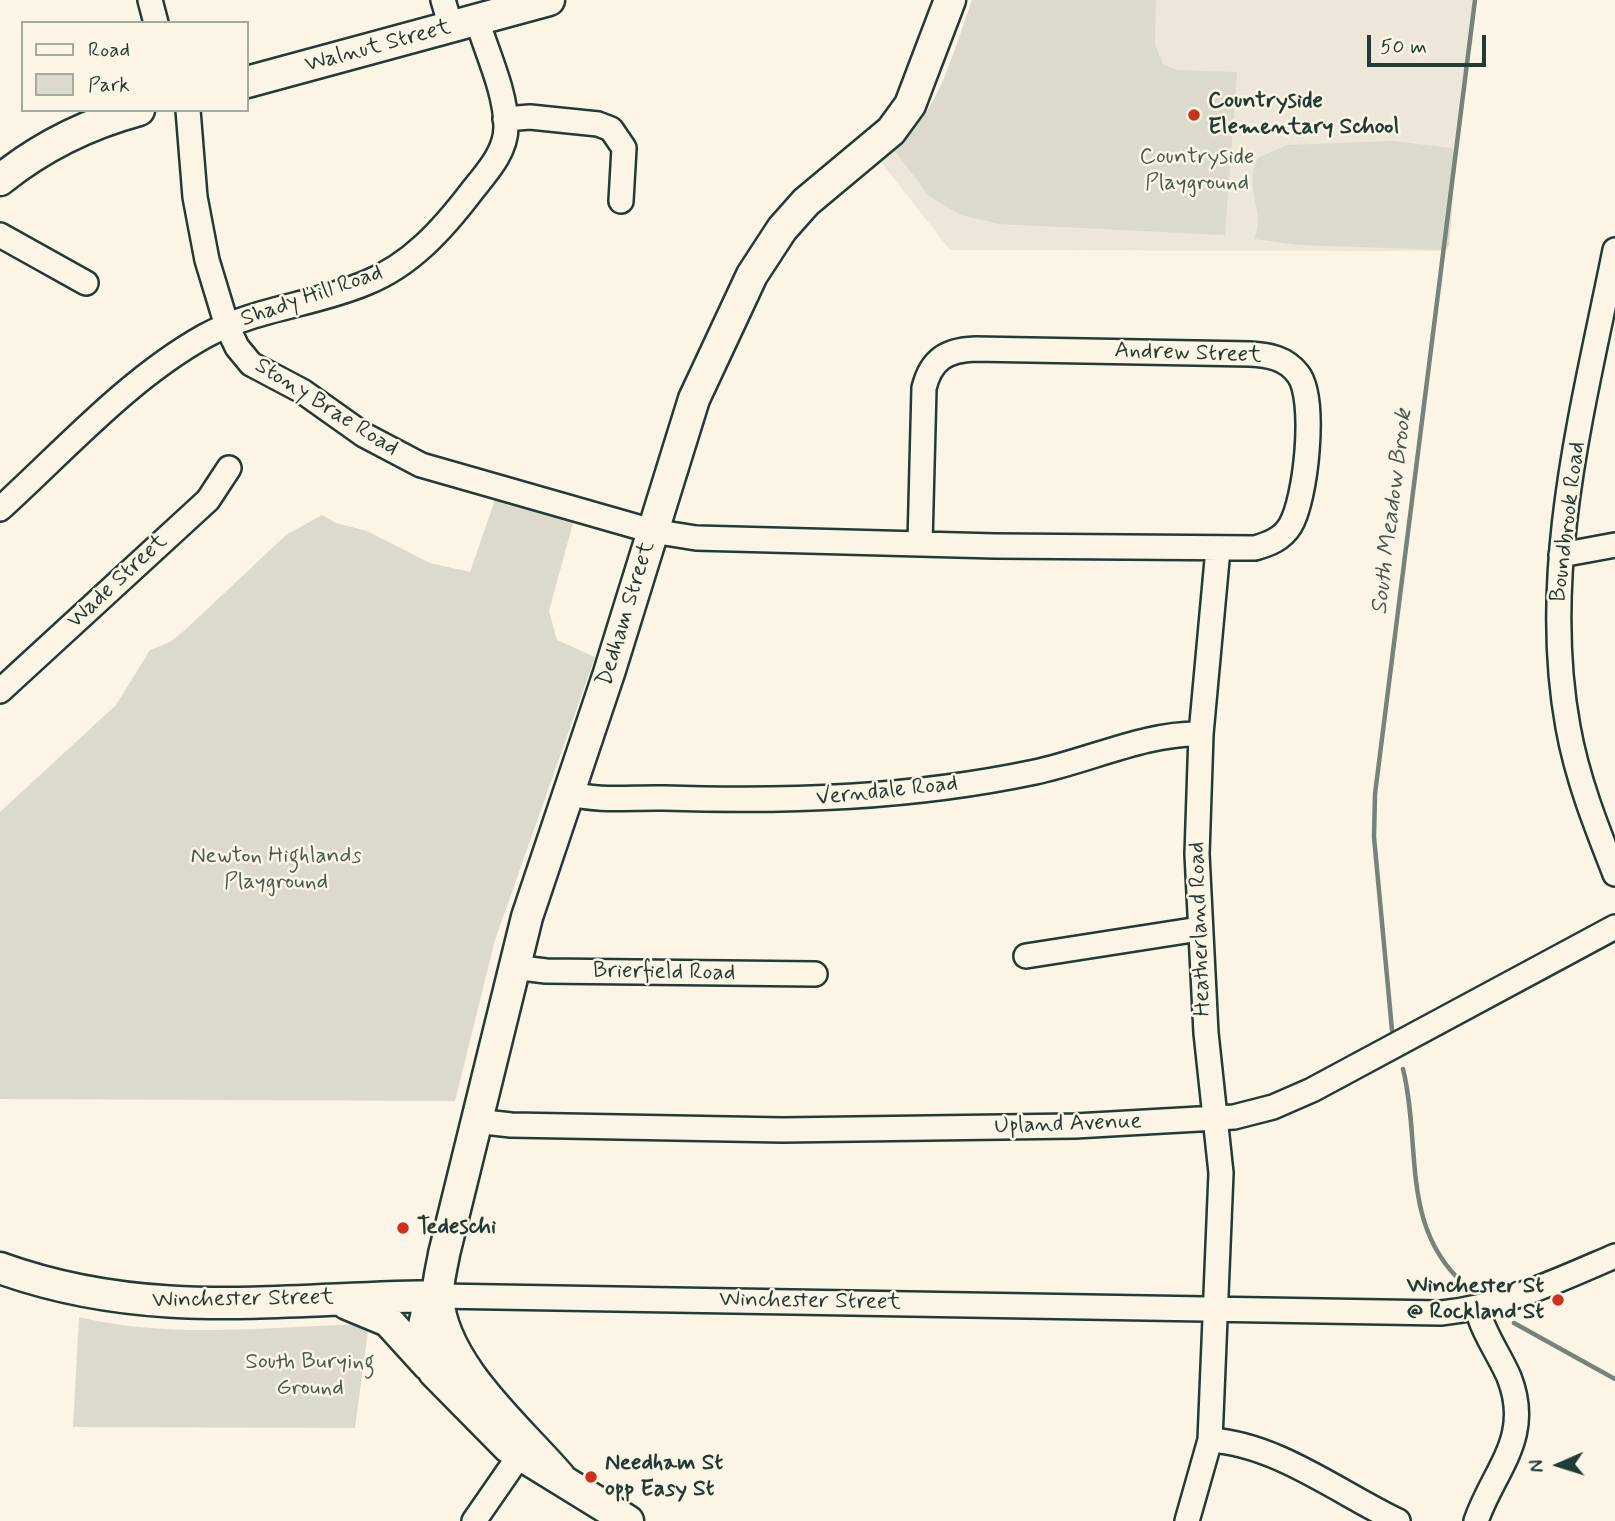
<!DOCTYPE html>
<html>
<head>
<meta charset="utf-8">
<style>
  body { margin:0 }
  #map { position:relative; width:1615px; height:1521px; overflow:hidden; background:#fcf5e5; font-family:Mynerve,sans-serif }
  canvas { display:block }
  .legend { position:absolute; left:21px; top:21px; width:228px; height:91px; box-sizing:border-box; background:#fcf5e5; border:2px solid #a4ab9e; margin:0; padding:9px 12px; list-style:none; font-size:21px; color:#1f3d34 }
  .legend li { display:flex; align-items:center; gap:14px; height:35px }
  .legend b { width:35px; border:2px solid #a4ab9e }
  .north { position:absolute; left:1524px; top:1430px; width:70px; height:70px; -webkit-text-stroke:5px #fcf5e5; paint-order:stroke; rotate:267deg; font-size:19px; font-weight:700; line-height:28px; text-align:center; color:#1f3d34 }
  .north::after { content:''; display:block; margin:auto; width:24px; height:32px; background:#1f3d34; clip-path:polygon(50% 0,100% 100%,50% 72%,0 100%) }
  .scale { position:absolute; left:1367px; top:35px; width:119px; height:32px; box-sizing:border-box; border:4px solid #1f3d34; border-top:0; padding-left:9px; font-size:21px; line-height:24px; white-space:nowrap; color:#1f3d34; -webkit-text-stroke:5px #fcf5e5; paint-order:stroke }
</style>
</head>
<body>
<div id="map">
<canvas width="1615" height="1521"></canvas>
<ul class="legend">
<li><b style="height:9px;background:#fcf5e5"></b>Road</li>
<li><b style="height:19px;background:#dcdacc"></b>Park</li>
</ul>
<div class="north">N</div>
<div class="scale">50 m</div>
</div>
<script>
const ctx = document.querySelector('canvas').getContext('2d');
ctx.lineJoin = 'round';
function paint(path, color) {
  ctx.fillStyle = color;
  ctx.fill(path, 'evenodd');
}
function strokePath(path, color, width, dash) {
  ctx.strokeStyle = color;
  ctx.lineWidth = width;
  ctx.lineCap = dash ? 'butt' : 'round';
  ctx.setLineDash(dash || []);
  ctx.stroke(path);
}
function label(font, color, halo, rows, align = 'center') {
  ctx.font = font + ' Mynerve,sans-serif';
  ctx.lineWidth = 5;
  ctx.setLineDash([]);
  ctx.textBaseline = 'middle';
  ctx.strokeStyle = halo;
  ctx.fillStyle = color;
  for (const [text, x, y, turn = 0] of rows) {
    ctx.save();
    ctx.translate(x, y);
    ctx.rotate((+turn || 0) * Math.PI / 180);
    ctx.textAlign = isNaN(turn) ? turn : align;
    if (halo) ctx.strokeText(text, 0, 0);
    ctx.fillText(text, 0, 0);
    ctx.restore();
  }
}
const built = new Path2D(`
  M 972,0 L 1477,0 L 1445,251 L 950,250 L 881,162 L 915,132 L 937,98 Z`);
const green = new Path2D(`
  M 972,0 L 1156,0 L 1155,44 L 1163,64 L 1177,70 L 1237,72 L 1225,235 L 999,224 L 961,215 L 929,196 L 894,150 C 939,111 953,55 972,0 Z
  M 1392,141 L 1452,148 L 1456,158 L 1449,245 L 1446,250 L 1299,245 L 1254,239 C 1267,210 1242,190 1258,158 L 1287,145 Z
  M 496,497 L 566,511 L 573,523 L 549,611 L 557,640 L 595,657 L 495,940 L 455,1101 L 0,1099 L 0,812 L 116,705 L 150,650 L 170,642 L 185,630 L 286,535 L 322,515 L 336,523 L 367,531 L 430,563 L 470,572 Z
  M 79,1317 C 173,1340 273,1326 369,1324 L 355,1428 L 73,1427 Z`);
const stream = new Path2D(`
  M 1392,1030 L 1374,837 L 1375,794 L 1475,0
  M 1403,1069 C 1422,1146 1399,1228 1466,1286
  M 1514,1323 L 1615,1379`);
const minor = new Path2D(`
  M 150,0 L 156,23
  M 443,0 L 451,27
  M 188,110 L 195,197 L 207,260 L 227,326 L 237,347 L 251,364 L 302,391 L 364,435 L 421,465 L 652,531 L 696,538 L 995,546 L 1255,548 C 1269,544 1282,539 1290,526 C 1306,501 1317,398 1298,374 C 1286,358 1269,355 1250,354 L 975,349 C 946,350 931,360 924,388 L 920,543
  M 505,119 L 530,117 L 598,124 L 611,129 L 624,148 L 621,201
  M 0,235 L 86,283
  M 1615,250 C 1584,405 1539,569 1568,727 C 1577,778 1596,826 1615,874
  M 0,509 C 65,450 128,379 205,336 C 256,308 314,305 366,283 C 411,265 443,229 472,191 C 487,172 506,152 506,127 C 506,92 487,53 477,20
  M 1561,555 L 1615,545
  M 0,691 L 208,500 L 229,468
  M 568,793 C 599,802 632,797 664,798 C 789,802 912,798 1035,772 C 1088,761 1148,732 1201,734
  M 1026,956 L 1199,929
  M 513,967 L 546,971 L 815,974
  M 475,1121 L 511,1125 L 783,1130 L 1075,1126 L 1234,1117 L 1273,1107 L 1312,1090 L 1615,927
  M 438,1296 L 1441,1313 C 1503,1307 1559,1280 1615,1256
  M 1210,1440 C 1277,1444 1339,1493 1398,1521
  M 474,1521 L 528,1443
  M 1187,1521 L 1210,1440 L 1221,1173 L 1206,1033 L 1197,854 L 1201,734 L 1218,549
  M 1476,1521 C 1494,1469 1533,1438 1509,1377 C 1499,1354 1483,1333 1477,1308`);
const major = new Path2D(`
  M 247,82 L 549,0
  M 0,180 C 42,146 87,124 139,110
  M 0,1268 C 150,1322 284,1298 438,1296
  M 438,1296 L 427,1312 L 423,1330 L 424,1352 L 434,1372 L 508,1447 L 628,1521
  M 347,1304 L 388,1321 L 428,1365
  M 560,1477 C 519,1429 442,1365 438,1297 C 437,1283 442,1267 444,1254 L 527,917 L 609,673 L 694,399 L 752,275 L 782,229 L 806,202 L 891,131 L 910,105 L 950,0`);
const markers = [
  [1194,115,7,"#c8321e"],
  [403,1228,7,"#c8321e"],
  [1558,1300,7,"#c8321e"],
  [591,1477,7,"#c8321e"]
];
const streetNames = [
  ["Walnut Street",378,47,-15],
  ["Shady Hill Road",312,297,-19],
  ["Andrew Street",1188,354,2],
  ["Stony Brae Road",326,408,32],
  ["Boundbrook Road",1569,522,-83],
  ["Wade Street",118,582,-43],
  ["Dedham Street",627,614,-73],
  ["Verndale Road",887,792,-6],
  ["Heatherland Road",1201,929,-92],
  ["Brierfield Road",664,973,1],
  ["Upland Avenue",1068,1125,-2],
  ["Winchester Street",243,1300,-1],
  ["Winchester Street",810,1302,1]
];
const poiNames = [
  ["Countryside",1208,102],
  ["Elementary School",1208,128],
  ["Tedeschi",417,1228],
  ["Winchester St",1544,1287,"right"],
  ["@ Rockland St",1544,1313,"right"],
  ["Needham St",605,1464],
  ["opp Easy St",605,1490]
];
const parkNames = [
  ["Countryside",1197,158],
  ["Playground",1197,184],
  ["Newton Highlands",276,857],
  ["Playground",276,883],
  ["South Burying",310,1363],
  ["Ground",310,1389]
];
const waterNames = [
  ["South Meadow Brook",1393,512,-83]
];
paint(built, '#ece7d8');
paint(green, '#dcdacc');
strokePath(stream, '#758479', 4.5);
strokePath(minor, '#1f3d34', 28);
strokePath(major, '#1f3d34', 35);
strokePath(minor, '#fcf5e5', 23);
strokePath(major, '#fcf5e5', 30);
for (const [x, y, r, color] of markers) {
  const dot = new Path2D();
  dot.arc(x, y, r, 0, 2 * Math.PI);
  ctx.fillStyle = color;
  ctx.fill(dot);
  strokePath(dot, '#fcf5e5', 2.5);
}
label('23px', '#1f3d34', '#fcf5e5', streetNames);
label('bold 23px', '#1f3d34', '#fcf5e5', poiNames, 'left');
label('23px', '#455c52', '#fcf5e5', parkNames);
label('italic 24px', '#435a51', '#fcf5e5', waterNames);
</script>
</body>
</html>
